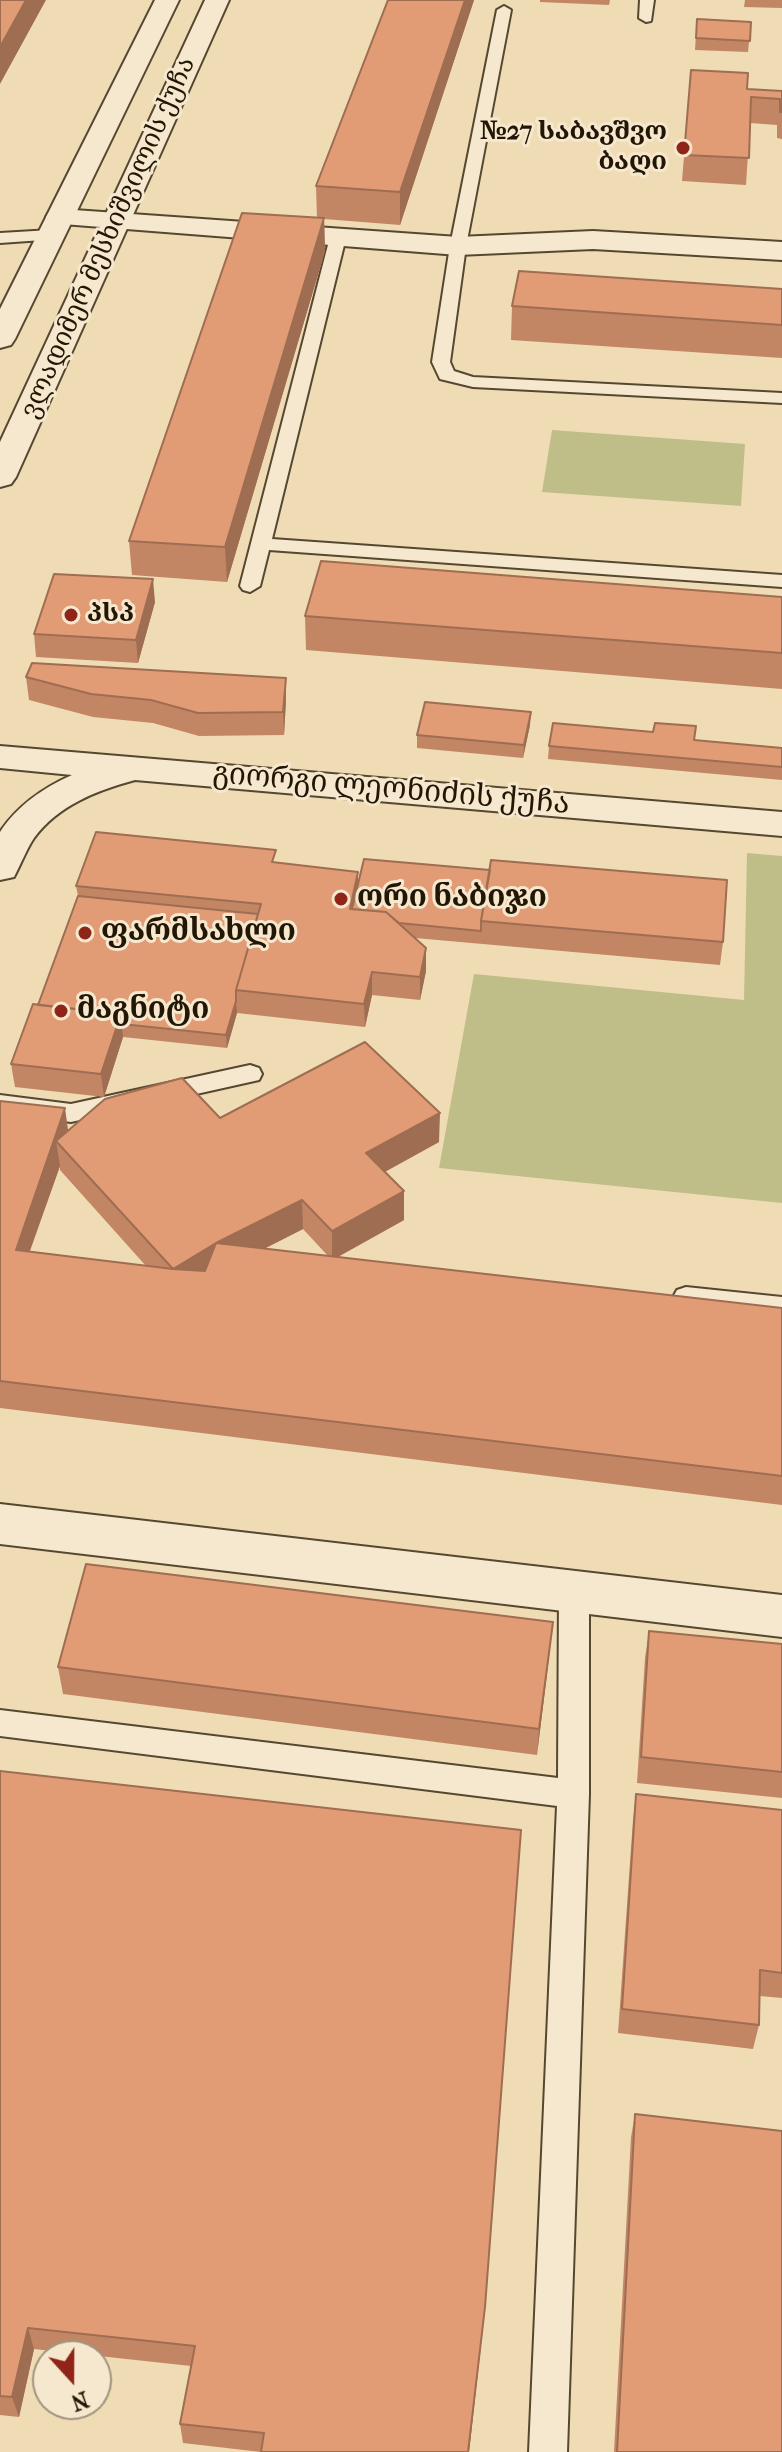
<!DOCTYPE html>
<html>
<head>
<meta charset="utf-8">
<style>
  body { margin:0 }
  #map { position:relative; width:782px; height:2452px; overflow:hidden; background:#efdcb5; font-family:"IM FELL French Canon",serif }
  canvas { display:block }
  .north { position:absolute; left:32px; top:2340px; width:80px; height:80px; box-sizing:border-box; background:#f5e8cf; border:2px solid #a1947e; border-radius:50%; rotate:159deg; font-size:22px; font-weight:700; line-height:32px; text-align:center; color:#231604 }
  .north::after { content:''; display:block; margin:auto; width:28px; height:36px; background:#8f2418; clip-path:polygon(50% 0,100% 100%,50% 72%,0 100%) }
</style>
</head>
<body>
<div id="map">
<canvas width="782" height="2452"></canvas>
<div class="north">N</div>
</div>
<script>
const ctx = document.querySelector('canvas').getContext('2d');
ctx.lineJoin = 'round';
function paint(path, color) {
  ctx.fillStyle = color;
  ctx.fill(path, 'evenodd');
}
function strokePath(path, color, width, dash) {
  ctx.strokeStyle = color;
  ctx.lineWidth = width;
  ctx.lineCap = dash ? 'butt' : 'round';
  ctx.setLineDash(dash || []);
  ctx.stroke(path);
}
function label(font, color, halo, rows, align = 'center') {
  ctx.font = font + ' "IM FELL French Canon","Noto Serif Georgian",serif';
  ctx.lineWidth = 6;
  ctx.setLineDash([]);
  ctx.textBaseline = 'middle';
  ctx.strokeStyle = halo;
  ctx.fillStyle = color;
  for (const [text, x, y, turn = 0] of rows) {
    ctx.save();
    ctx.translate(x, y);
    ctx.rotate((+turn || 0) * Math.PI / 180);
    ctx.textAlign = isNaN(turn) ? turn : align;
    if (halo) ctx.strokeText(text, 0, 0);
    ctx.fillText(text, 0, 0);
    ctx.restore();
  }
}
const green = new Path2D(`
  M 552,430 L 745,444 L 741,506 L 542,492 Z
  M 747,853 L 782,856 L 782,1203 L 439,1168 L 474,974 L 744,1000 Z`);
const service = new Path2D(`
  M 640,0 L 654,0 L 651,21 L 646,22 L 639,18 Z
  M 504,6 L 511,10 L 466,246 L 450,362 L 454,371 L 473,377 L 782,393 L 782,403 L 473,387 L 440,379 L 432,362 L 450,246 L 497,10 Z
  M 51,230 L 57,231 L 59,235 L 57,239 L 0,243 L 0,233 Z
  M 338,232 L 346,237 L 272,539 L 782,575 L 782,587 L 269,550 L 260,586 L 250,592 L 243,590 L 240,586 L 330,237 Z
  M 250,1065 L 259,1068 L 262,1074 L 259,1080 L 71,1122 L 0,1113 L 0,1095 L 71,1104 Z
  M 686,1287 L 782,1297 L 782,1317 L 677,1304 L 673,1297 L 677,1290 Z
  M 574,1580 L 584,1583 L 589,1592 L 589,1794 L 567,2452 L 529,2452 L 557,1806 L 0,1736 L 0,1710 L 558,1778 L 559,1592 L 564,1583 Z`);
const minor = new Path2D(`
  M 60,209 L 458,237 L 593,231 L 782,242 L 782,260 L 593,249 L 458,255 L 50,223 L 46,217 L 50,211 Z
  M 0,1504 L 782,1595 L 782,1637 L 0,1544 Z`);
const tertiary = new Path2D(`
  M 155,0 L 179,0 L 15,339 L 11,345 L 0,348 L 0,309 Z
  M 205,0 L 229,0 L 16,477 L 11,484 L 0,487 L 0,442 Z
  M 0,746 L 782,812 L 782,836 L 135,780 C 98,790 58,805 34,838 C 26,850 21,864 14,877 L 0,880 L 0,832 C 18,805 43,788 72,775 L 0,768 Z`);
const wall = new Path2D(`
  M 388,0 L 474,0 L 400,225 L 324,219 L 325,251 L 227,582 L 132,575 L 129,541 L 317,218 L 316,186 Z
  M 540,0 L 610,0 L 609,5 L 540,2 Z
  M 745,0 L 782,0 L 782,8 L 744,7 Z
  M 697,19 L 751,22 L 748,52 L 695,50 Z
  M 691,70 L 747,89 L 782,91 L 782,139 L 777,138 L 777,125 L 750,123 L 746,185 L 682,181 Z
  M 782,289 L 782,358 L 511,340 L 512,306 Z
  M 782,597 L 782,689 L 306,650 L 305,616 Z
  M 155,602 L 138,663 L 36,657 L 34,634 Z
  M 26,677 L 286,678 L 286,700 L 284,735 L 199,736 L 153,723 L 93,717 L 29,700 Z
  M 530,725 L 523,758 L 417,748 L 417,735 Z
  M 695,740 L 782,748 L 782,780 L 548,759 L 549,746 Z
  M 276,863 L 358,872 L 358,884 L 723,942 L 720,965 L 415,938 L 426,971 L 420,1000 L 372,995 L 365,1027 L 237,1013 L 227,1048 L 123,1037 L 104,1097 L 15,1087 L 11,1064 L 38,1005 L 78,896 L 76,886 Z
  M 0,1101 L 68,1130 L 220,1118 L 439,1142 L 385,1172 L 404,1191 L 404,1220 L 338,1257 L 782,1308 L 782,1505 L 0,1408 ZM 60,1166 L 60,1170 L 146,1266 L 30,1251 ZM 303,1229 L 328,1256 L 264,1249 Z
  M 553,1622 L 537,1755 L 63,1694 L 58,1667 Z
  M 649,1631 L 782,1644 L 782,1798 L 637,1783 L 645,1658 Z
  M 0,1771 L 483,2328 L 469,2452 L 261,2452 L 183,2443 L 180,2424 L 191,2366 L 34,2349 L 19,2417 L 0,2415 Z
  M 636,1794 L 782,1810 L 782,1998 L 760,1996 L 759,2025 L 753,2049 L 618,2033 L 633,1820 Z
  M 635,2114 L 782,2452 L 614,2452 L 631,2137 Z`);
const shadedWall = new Path2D(`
  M 26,0 L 46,0 L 0,84 L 0,47 Z
  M 465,0 L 474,0 L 400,225 L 400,192 Z
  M 324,218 L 325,251 L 227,582 L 225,547 Z
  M 153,579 L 155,602 L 138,663 L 136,640 Z
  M 286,678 L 286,700 L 284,735 L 283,712 Z
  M 531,712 L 530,725 L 523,758 L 524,745 Z
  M 358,872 L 358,895 L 353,919 L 350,909 Z
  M 426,948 L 426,971 L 420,1000 L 420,977 Z
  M 372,972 L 372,995 L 365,1027 L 364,1004 Z
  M 236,1001 L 237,1013 L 227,1048 L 226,1035 Z
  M 121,1014 L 123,1037 L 104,1097 L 101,1074 Z
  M 65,1108 L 69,1137 L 56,1141 L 60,1166 L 20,1278 L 16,1250 Z
  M 440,1113 L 439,1142 L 366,1182 L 366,1153 Z
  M 404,1191 L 404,1220 L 332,1260 L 332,1231 Z
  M 302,1200 L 303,1229 L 218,1272 L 216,1243 Z
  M 216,1243 L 218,1272 L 173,1269 Z
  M 553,1622 L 550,1649 L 537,1755 L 539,1729 Z
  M 485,2307 L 469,2452 L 468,2452 Z
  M 28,2328 L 34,2349 L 19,2417 L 12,2397 Z`);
const building = new Path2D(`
  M 0,0 L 26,0 L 0,47 Z
  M 388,0 L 465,0 L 400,192 L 316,186 Z
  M 697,19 L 751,22 L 750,41 L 696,38 Z
  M 691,70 L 748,73 L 747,89 L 782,91 L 782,112 L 780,112 L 780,99 L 751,97 L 749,158 L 684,155 Z
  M 242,213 L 324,218 L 225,547 L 129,541 Z
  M 519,271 L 782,289 L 782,325 L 512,306 Z
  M 321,561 L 782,597 L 782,653 L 305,616 Z
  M 54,574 L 153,579 L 136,640 L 34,634 Z
  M 32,663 L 286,678 L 283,712 L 198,713 L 151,700 L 91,694 L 26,677 Z
  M 425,702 L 531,712 L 524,745 L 417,735 Z
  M 553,723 L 653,732 L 655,723 L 696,726 L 694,740 L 782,748 L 782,767 L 549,746 Z
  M 96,832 L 276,850 L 272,862 L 358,872 L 350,909 L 386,912 L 426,948 L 420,977 L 372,972 L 364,1004 L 236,990 L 261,904 L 76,886 Z
  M 364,859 L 490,870 L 481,921 L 481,931 L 399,923 L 386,912 L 352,909 Z
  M 491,860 L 727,880 L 723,942 L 481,921 Z
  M 78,896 L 258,914 L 236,990 L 236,1001 L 226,1035 L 122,1024 L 121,1014 L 38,1005 Z
  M 33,1004 L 121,1014 L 101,1074 L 11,1064 Z
  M 365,1042 L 440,1113 L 366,1153 L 404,1191 L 332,1231 L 302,1200 L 216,1243 L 782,1308 L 782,1476 L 0,1381 L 0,1101 L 65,1108 L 16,1250 L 173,1269 L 56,1141 L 105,1099 L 182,1078 L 220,1118 ZM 216,1243 L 205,1271 L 173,1269 Z
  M 86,1564 L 553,1622 L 539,1729 L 58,1667 Z
  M 649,1631 L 782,1644 L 782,1772 L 641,1757 Z
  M 0,1771 L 521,1830 L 485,2307 L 468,2452 L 261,2452 L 264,2433 L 180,2424 L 195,2346 L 28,2328 L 12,2397 L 0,2396 Z
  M 636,1794 L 782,1810 L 782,1973 L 760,1970 L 759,2025 L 622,2009 Z
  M 635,2114 L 782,2131 L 782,2452 L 617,2452 Z`);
const markers = [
  [683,148,8,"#8f2418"],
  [71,615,8,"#8f2418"],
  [341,899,8,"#8f2418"],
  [85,933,8,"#8f2418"],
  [61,1011,8,"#8f2418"]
];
const farPoinames = [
  ["№27 საბავშვო",667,133],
  ["ბაღი",667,163],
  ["პსპ",87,615,"left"]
];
const farStreetnames = [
  ["ვლადიმერ მესხიშვილის ქუჩა",109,238,-66]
];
const streetNames = [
  ["გიორგი ლეონიძის ქუჩა",391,790,5]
];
const poiNames = [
  ["ორი ნაბიჯი",357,899],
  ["ფარმსახლი",101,933],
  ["მაგნიტი",77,1011]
];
paint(green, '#c0be88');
strokePath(service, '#564830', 4);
strokePath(minor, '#564830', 4);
strokePath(tertiary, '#564830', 4);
paint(service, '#f5e8cf');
paint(minor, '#f5e8cf');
paint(tertiary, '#f5e8cf');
paint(wall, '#c28665');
paint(shadedWall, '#9e6d52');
paint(building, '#e29c75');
strokePath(building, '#9e6d52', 2);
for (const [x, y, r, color] of markers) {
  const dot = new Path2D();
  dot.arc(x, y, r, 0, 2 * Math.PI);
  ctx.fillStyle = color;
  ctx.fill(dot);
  strokePath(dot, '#f5e8cf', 3);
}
label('bold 26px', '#231604', '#f5e8cf', farPoinames, 'right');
label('26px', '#231604', '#f5e8cf', farStreetnames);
label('30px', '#231604', '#f5e8cf', streetNames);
label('bold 30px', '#231604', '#f5e8cf', poiNames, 'left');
</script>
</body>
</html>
